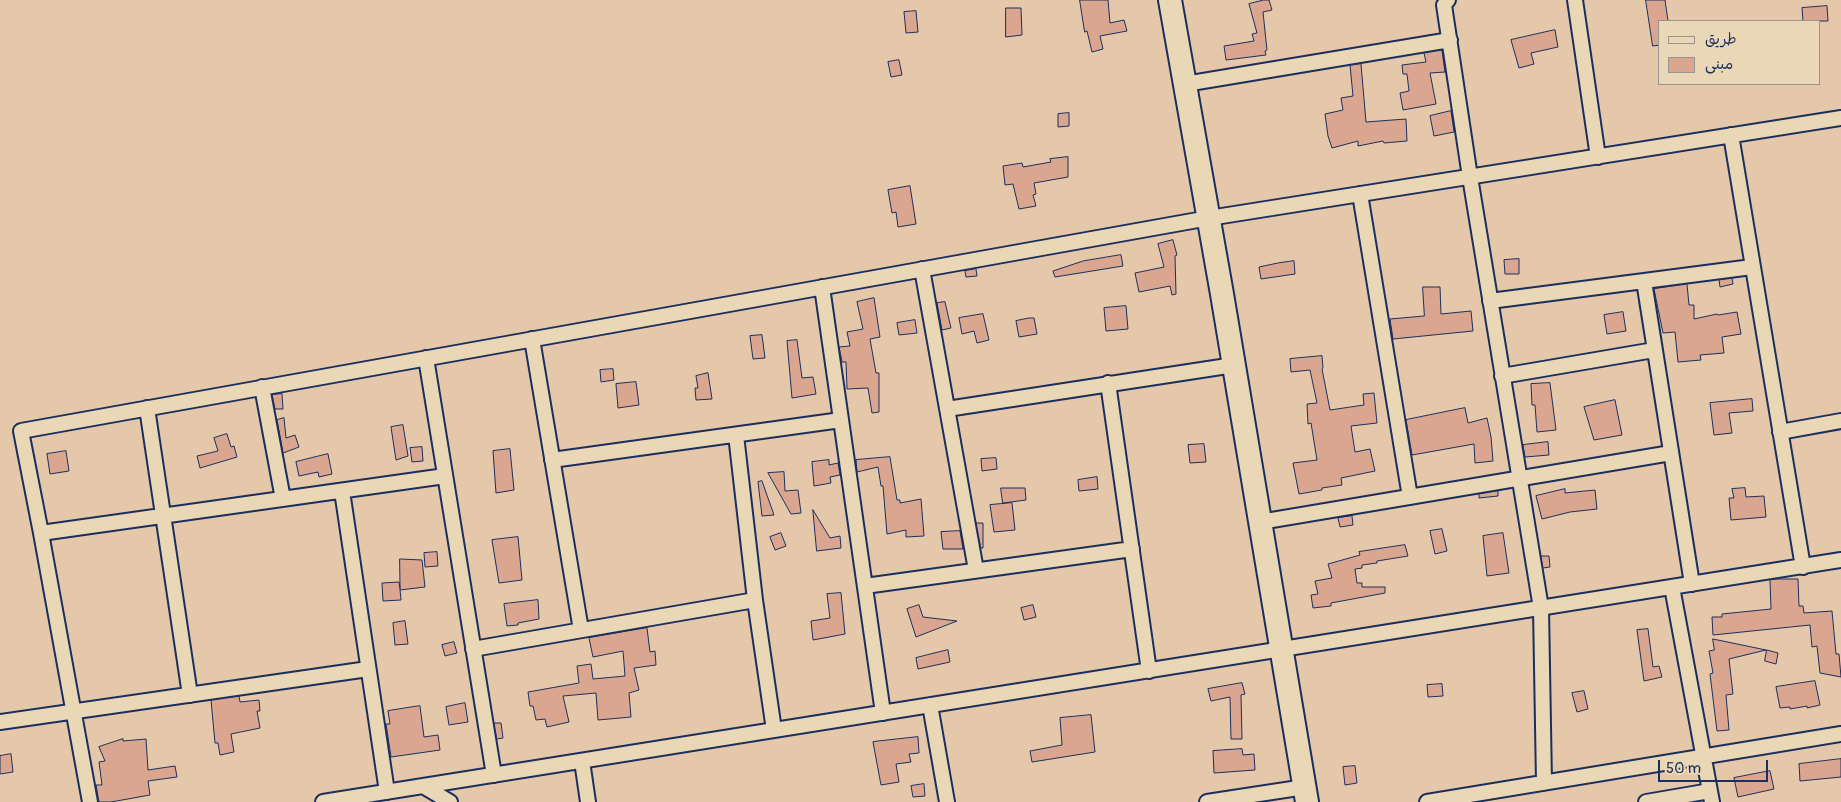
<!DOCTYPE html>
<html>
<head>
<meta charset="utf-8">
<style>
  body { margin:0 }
  #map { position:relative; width:1841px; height:802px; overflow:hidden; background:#e5c8aa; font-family:Pangolin,"Playpen Sans Arabic",sans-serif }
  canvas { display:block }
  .legend { position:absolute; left:1658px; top:20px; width:162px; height:65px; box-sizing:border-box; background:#ead7b5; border:1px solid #979492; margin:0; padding:6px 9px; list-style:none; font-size:15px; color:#1b2f5e }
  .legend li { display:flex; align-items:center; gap:10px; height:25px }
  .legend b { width:25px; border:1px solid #979492 }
  .scale { position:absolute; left:1658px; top:760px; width:110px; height:22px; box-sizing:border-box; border:2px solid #1b2f5e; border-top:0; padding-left:6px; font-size:15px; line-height:18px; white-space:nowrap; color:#1b2f5e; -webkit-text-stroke:4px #ead7b5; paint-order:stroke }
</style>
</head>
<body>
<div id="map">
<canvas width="1841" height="802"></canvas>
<ul class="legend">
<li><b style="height:6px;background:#ead7b5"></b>طريق</li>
<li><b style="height:14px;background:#daa68f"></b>مبنى</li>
</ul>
<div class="scale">50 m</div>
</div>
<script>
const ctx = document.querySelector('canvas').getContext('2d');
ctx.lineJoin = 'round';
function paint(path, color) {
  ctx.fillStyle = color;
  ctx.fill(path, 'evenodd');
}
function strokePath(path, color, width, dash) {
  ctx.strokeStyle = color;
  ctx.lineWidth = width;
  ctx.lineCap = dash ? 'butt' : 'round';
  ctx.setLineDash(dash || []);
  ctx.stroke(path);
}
const building = new Path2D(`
  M 1080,0 L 1108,0 L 1110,23 L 1124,20 L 1127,31 L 1100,36 L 1103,49 L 1092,52 L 1087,31 L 1085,32 Z
  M 1264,0 L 1269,0 L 1272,10 L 1263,12 L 1267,50 L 1265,51 L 1266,55 L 1226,60 L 1224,46 L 1254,41 L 1252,34 L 1257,33 L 1249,4 Z
  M 1646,0 L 1665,0 L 1668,21 L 1660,21 L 1660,45 L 1653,46 Z
  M 1827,6 L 1828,21 L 1803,21 L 1802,8 Z
  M 1006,8 L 1021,8 L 1022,35 L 1006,37 Z
  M 916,11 L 918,32 L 906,33 L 904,12 Z
  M 1555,30 L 1558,47 L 1531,53 L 1534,64 L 1519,68 L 1511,40 Z
  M 1442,50 L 1445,72 L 1430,73 L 1436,104 L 1403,110 L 1400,93 L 1409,91 L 1407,74 L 1403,74 L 1402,65 L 1426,62 L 1424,53 Z
  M 899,60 L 902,75 L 891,77 L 888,62 Z
  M 1361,64 L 1366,122 L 1406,119 L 1407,141 L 1384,143 L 1383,141 L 1358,146 L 1358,141 L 1332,148 L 1328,136 L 1325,114 L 1343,110 L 1341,98 L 1353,96 L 1350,65 Z
  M 1451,111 L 1454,132 L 1434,136 L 1430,116 Z
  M 1069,113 L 1069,126 L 1058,127 L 1058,114 Z
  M 1068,157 L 1068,177 L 1034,183 L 1036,194 L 1033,195 L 1036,206 L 1019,209 L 1013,184 L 1005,185 L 1003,166 L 1022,163 L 1023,167 L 1051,162 L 1050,159 Z
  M 910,186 L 916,224 L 898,227 L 896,212 L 892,213 L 888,190 Z
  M 1173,240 L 1177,255 L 1175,256 L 1176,294 L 1172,295 L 1170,286 L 1139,292 L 1135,273 L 1164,267 L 1158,244 Z
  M 1121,255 L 1123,266 L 1055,277 L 1053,271 L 1083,261 Z
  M 1519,259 L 1519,274 L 1505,274 L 1504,260 Z
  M 1294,261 L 1295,274 L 1261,279 L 1259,267 L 1278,263 Z
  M 976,269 L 977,276 L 966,277 L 965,271 Z
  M 1732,278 L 1733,284 L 1720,287 L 1719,280 Z
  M 1687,284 L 1689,305 L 1694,305 L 1694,319 L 1717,314 L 1718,315 L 1737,312 L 1741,334 L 1722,337 L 1724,353 L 1700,355 L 1701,360 L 1678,362 L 1675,332 L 1663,333 L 1654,289 Z
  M 1423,287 L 1440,287 L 1441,314 L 1471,311 L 1473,331 L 1393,339 L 1390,319 L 1424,316 Z
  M 874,298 L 880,337 L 870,339 L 876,373 L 879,373 L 879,412 L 872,413 L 868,388 L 847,389 L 846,362 L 842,362 L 839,347 L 850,346 L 847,332 L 863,329 L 857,302 Z
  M 945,302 L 951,328 L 942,330 L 937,303 Z
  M 1126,306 L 1128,329 L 1106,331 L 1104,308 Z
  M 1623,312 L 1626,331 L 1607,334 L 1604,315 Z
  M 983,314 L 989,340 L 977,343 L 974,331 L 962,334 L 959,318 Z
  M 1029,318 L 1034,318 L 1037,334 L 1019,337 L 1016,321 Z
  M 915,320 L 917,333 L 899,335 L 897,323 Z
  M 762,335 L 765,358 L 753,359 L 750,336 Z
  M 797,340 L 802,378 L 813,377 L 816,394 L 792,398 L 787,341 Z
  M 1322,356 L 1323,368 L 1322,369 L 1330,410 L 1364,405 L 1363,394 L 1374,393 L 1377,423 L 1351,426 L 1355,452 L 1370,449 L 1375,471 L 1341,478 L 1342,485 L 1322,488 L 1322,490 L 1299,494 L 1293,463 L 1317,460 L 1311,423 L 1308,424 L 1307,404 L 1317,403 L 1310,370 L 1291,372 L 1290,359 Z
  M 613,369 L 614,380 L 601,382 L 600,370 Z
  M 708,373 L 712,399 L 696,400 L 695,388 L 698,388 L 696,376 Z
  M 636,382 L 639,405 L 618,408 L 616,384 Z
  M 1550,383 L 1556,430 L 1537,432 L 1535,405 L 1532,405 L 1531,384 Z
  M 282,394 L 283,409 L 275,409 L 272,395 Z
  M 1752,399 L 1753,411 L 1729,413 L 1732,433 L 1714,435 L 1710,403 Z
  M 1615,400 L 1622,435 L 1594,440 L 1584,407 Z
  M 1465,408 L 1468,423 L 1487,418 L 1491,437 L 1493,461 L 1475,463 L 1474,444 L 1412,455 L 1406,420 Z
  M 284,418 L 286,438 L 295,435 L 299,447 L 283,453 L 277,420 Z
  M 403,425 L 408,456 L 396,460 L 391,427 Z
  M 227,434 L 231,447 L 234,446 L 237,457 L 200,468 L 197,456 L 218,451 L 214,438 Z
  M 1548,442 L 1549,455 L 1525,457 L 1523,445 Z
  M 1204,444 L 1206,462 L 1190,463 L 1188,445 Z
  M 422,447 L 423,461 L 412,462 L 410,448 Z
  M 510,449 L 514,490 L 496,493 L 493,451 Z
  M 66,451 L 69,471 L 50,474 L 47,454 Z
  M 328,454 L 332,474 L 319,477 L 318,472 L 299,476 L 296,462 Z
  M 890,457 L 897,500 L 900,500 L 900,503 L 921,499 L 924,536 L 906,537 L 906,530 L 887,534 L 883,486 L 881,486 L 878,467 L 857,472 L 856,460 Z
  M 996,458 L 997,469 L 982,471 L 981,459 Z
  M 829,460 L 829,465 L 838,463 L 840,475 L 830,477 L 831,483 L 814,486 L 812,462 Z
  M 784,472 L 785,491 L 798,490 L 801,513 L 791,514 L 768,473 Z
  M 1097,477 L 1098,489 L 1079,491 L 1078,480 Z
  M 762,481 L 774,515 L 762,516 L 758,482 Z
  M 1001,488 L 1025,488 L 1026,500 L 1003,503 Z
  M 1745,488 L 1746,497 L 1764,496 L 1766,517 L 1731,520 L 1729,498 L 1734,498 L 1732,489 Z
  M 1565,489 L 1565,493 L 1595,490 L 1597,509 L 1570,512 L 1542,519 L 1536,496 Z
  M 1498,491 L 1498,496 L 1479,498 L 1479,494 Z
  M 1012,503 L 1015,530 L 994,532 L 990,505 Z
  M 813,510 L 830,538 L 840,536 L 841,548 L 817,551 Z
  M 1352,516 L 1353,525 L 1340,527 L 1338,518 Z
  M 976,523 L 983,523 L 983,548 L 981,548 Z
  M 1442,529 L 1447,551 L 1435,554 L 1430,531 Z
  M 960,531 L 963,549 L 943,549 L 941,532 Z
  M 781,533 L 786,546 L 775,550 L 770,537 Z
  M 1503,533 L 1509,573 L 1487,576 L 1483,536 Z
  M 518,537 L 522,580 L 499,583 L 492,540 Z
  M 1405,545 L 1408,556 L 1377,561 L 1377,563 L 1362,565 L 1362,568 L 1355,569 L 1357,583 L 1362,583 L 1362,587 L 1385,587 L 1385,593 L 1331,603 L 1331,606 L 1313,608 L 1311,595 L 1318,594 L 1315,581 L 1332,578 L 1328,564 L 1360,555 L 1359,552 Z
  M 437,552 L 438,566 L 425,567 L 424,553 Z
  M 1541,556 L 1549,556 L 1550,567 L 1543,568 Z
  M 400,559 L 422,560 L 425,587 L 400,590 L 401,600 L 383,601 L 382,583 L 399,582 L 400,589 Z
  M 1777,579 L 1798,579 L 1799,606 L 1803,606 L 1804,613 L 1832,611 L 1836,654 L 1839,654 L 1841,677 L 1820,673 L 1817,646 L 1812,647 L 1810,625 L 1713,635 L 1712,617 L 1722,617 L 1722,614 L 1771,609 L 1770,580 Z
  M 841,593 L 845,634 L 813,640 L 811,621 L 830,618 L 827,594 Z
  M 538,600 L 539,619 L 518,623 L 518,625 L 507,626 L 504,604 Z
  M 919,605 L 923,617 L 957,621 L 916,637 L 907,609 Z
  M 1033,605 L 1036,617 L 1024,620 L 1021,608 Z
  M 405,621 L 408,644 L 395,645 L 393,623 Z
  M 647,628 L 650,652 L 655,651 L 656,665 L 634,668 L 639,690 L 629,693 L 631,717 L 598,720 L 596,693 L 563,696 L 569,722 L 547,727 L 545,719 L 536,720 L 533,706 L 530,706 L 528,692 L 579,683 L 577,666 L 591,664 L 593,679 L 625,676 L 623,651 L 593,657 L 589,638 Z
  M 1648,629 L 1653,667 L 1659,666 L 1662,677 L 1644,681 L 1637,630 Z
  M 1713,639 L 1766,650 L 1729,659 L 1733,694 L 1726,695 L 1729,730 L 1717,731 L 1710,674 L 1713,673 L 1709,651 L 1714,650 Z
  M 454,642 L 457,653 L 445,656 L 442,645 Z
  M 948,650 L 950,662 L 918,669 L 916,658 Z
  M 1767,650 L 1778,653 L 1776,664 L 1765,661 Z
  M 1815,681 L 1820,705 L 1807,708 L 1807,706 L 1790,709 L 1790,707 L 1780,708 L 1776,687 Z
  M 1242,683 L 1245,694 L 1241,695 L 1242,739 L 1231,739 L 1230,697 L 1211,701 L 1208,689 Z
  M 1442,684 L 1443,696 L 1428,697 L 1427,685 Z
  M 1584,691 L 1588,709 L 1577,712 L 1572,693 Z
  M 239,696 L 240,702 L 259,700 L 260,711 L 257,711 L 260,728 L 231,734 L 234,752 L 220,755 L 218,743 L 215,743 L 211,700 Z
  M 465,703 L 468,722 L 449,725 L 446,707 Z
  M 420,706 L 424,737 L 438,735 L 440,750 L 391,757 L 386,724 L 390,724 L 388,711 Z
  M 1091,715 L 1095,752 L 1032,762 L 1030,751 L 1062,745 L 1060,718 Z
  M 494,723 L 501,723 L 503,738 L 497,739 Z
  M 918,737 L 919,753 L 909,754 L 911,762 L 896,764 L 899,782 L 881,785 L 873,742 Z
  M 123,739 L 123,741 L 146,739 L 148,770 L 175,766 L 177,777 L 148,781 L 150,795 L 111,802 L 99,802 L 96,785 L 102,785 L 99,762 L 105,761 L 99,747 Z
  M 1242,749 L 1243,755 L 1254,754 L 1255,770 L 1214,773 L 1213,751 Z
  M 11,754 L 13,772 L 0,774 L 0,756 Z
  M 1841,759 L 1841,777 L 1800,781 L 1799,764 Z
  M 1355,766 L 1357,783 L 1345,785 L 1343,767 Z
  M 1770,771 L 1774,789 L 1738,797 L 1734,778 Z
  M 924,784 L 925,796 L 913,797 L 911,786 Z`);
const street = new Path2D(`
  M 1448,0 L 1444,5 L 1470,177 L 1541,608 L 1544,783
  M 1575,0 L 1598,157
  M 1185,84 L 1450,40
  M 1731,135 L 1803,567
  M 1360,194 L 1410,497
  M 922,269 L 976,570
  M 1644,281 L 1692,584
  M 822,287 L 883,713
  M 1490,301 L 1752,267
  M 532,339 L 581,630
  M 426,358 L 494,775
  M 1502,376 L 1654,350
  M 1108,383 L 1149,671
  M 262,387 L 283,499
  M 147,408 L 190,695
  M 947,409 L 1234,365
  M 1780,432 L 1841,421
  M 736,435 L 755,600 L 774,730
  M 552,460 L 841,420
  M 342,491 L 387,792
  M 1260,522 L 1671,453
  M 41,533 L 445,476
  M 865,586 L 1132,549
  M 1672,587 L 1712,802
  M 473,649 L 755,600
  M 930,705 L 947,802
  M 0,722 L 368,669
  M 582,761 L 588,802
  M 423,786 L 450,802
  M 90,802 L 41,533 L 21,431 L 1209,218 L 1841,118
  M 323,802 L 1841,560
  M 1207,802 L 1305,787
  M 1427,802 L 1841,734
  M 1646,802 L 1710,791`);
const primary = new Path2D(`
  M 1170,0 L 1222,294 L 1307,802`);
paint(building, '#daa68f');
strokePath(building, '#1b2f5e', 1);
strokePath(street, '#1b2f5e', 18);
strokePath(primary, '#1b2f5e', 26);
strokePath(street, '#ead7b5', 14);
strokePath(primary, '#ead7b5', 22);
</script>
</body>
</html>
